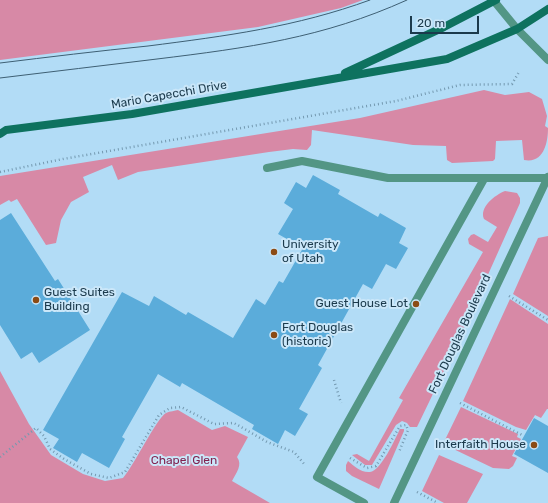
<!DOCTYPE html>
<html>
<head>
<meta charset="utf-8">
<style>
  body { margin:0 }
  #map { position:relative; width:548px; height:503px; overflow:hidden; background:#b2dcf6; font-family:Rubik,sans-serif }
  canvas { display:block }
  .scale { position:absolute; left:410px; top:16px; width:69px; height:18px; box-sizing:border-box; border:2px solid #1b3a4c; border-top:0; padding-left:5px; font-size:12px; line-height:14px; white-space:nowrap; color:#1b3a4c; -webkit-text-stroke:3px #cbe7f9; paint-order:stroke }
</style>
</head>
<body>
<div id="map">
<canvas width="548" height="503"></canvas>
<div class="scale">20 m</div>
</div>
<script>
const ctx = document.querySelector('canvas').getContext('2d');
ctx.lineJoin = 'round';
function paint(path, color) {
  ctx.fillStyle = color;
  ctx.fill(path, 'evenodd');
}
function strokePath(path, color, width, dash) {
  ctx.strokeStyle = color;
  ctx.lineWidth = width;
  ctx.lineCap = dash ? 'butt' : 'round';
  ctx.setLineDash(dash || []);
  ctx.stroke(path);
}
function label(font, color, halo, rows, align = 'center') {
  ctx.font = font + ' Rubik,sans-serif';
  ctx.lineWidth = 4;
  ctx.setLineDash([]);
  ctx.textBaseline = 'middle';
  ctx.strokeStyle = halo;
  ctx.fillStyle = color;
  for (const [text, x, y, turn = 0] of rows) {
    ctx.save();
    ctx.translate(x, y);
    ctx.rotate((+turn || 0) * Math.PI / 180);
    ctx.textAlign = isNaN(turn) ? turn : align;
    if (halo) ctx.strokeText(text, 0, 0);
    ctx.fillText(text, 0, 0);
    ctx.restore();
  }
}
const green = new Path2D(`
  M 0,0 L 363,0 L 341,8 L 258,27 L 0,60 Z
  M 484,90 L 505,95 L 529,92 L 542,99 L 547,116 L 545,126 L 548,128 C 548,142 544,164 524,160 L 522,140 L 496,141 L 495,159 L 493,161 L 452,163 L 447,160 L 446,146 L 413,145 L 312,130 L 311,145 L 307,150 L 293,149 L 269,152 L 138,172 L 118,180 L 112,165 L 83,177 L 89,192 L 71,202 L 61,220 L 56,243 L 46,245 L 17,199 L 11,202 L 9,200 L 0,205 L 0,176 L 360,118 Z
  M 505,191 L 517,193 L 520,198 L 520,203 L 457,344 L 417,427 L 410,427 L 407,423 L 402,421 L 396,425 L 372,465 L 365,465 L 352,455 L 357,454 L 369,461 L 403,400 L 399,398 L 483,252 L 469,244 L 468,239 L 471,235 L 474,234 L 488,242 L 497,227 L 484,219 C 479,207 495,195 505,191 Z
  M 548,236 L 548,316 L 513,294 L 538,238 Z
  M 510,299 L 548,324 L 548,409 L 547,409 L 541,418 L 535,415 L 526,430 L 516,427 L 463,401 Z
  M 0,371 L 29,424 L 51,455 L 83,474 L 105,481 L 123,478 C 135,464 156,419 166,413 C 170,411 175,411 178,410 L 212,430 L 225,426 L 248,437 L 237,457 C 243,465 236,473 232,481 L 270,503 L 0,503 Z
  M 461,407 L 518,434 L 517,437 L 521,439 L 512,456 L 517,458 L 513,466 L 509,469 L 493,468 L 443,444 Z
  M 400,429 L 404,429 L 404,431 L 379,489 L 352,476 L 346,471 L 346,465 L 348,461 C 354,466 361,473 370,472 C 381,471 395,439 400,429 Z
  M 439,455 L 483,474 L 467,503 L 444,503 L 422,491 Z`);
const building = new Path2D(`
  M 313,175 L 340,190 L 338,194 L 378,217 L 380,213 L 406,228 L 399,243 L 408,248 L 396,269 L 386,264 L 372,289 L 363,284 L 318,365 L 322,368 L 299,409 L 308,414 L 295,436 L 285,430 L 278,444 L 252,429 L 254,425 L 182,383 L 180,387 L 158,374 L 122,437 L 125,439 L 109,468 L 82,453 L 77,462 L 53,448 L 59,439 L 43,430 L 122,292 L 149,306 L 154,296 L 186,315 L 188,312 L 233,338 L 256,299 L 265,305 L 279,281 L 283,283 L 303,248 L 278,234 L 293,209 L 284,203 L 296,182 L 306,188 Z
  M 11,213 L 55,281 L 58,279 L 90,330 L 39,363 L 32,352 L 21,359 L 0,325 L 0,220 Z
  M 534,418 L 548,426 L 548,473 L 514,454 Z`);
const path = new Path2D(`
  M 0,172 L 63,159 L 396,101 L 460,85 L 512,84 L 519,72
  M 509,296 L 548,320
  M 334,380 L 341,403
  M 460,403 L 524,436
  M 0,457 L 36,428 L 44,436 L 50,449 L 64,459 L 91,474 L 109,478 L 125,472 L 159,415 L 170,408 L 181,407 L 214,424 L 234,423 L 267,442 L 294,452 L 305,465
  M 350,458 L 367,468 L 376,466 L 400,426 L 406,425 L 408,430 L 399,452
  M 417,492 L 438,503`);
const lane = new Path2D(`
  M 267,168 L 302,161 L 388,178 L 547,178
  M 364,503 L 317,477 L 484,179`);
const street = new Path2D(`
  M 494,1 L 517,29 L 548,60
  M 394,503 L 548,177`);
const secondary = new Path2D(`
  M 345,73 L 444,27 L 496,0
  M 0,134 L 6,130 L 132,114 L 447,59 L 517,29 L 548,9`);
const tram = new Path2D(`
  M 0,63 C 49,57 98,51 148,46 C 226,36 296,27 370,0
  M 0,78 C 52,72 105,65 157,59 C 247,48 323,38 407,0`);
const markers = [
  [274,252,4,"#8b4b14"],
  [36,300,4,"#8b4b14"],
  [416,304,4,"#8b4b14"],
  [274,335,4,"#8b4b14"],
  [534,445,4,"#8b4b14"]
];
const streetNames = [
  ["Mario Capecchi Drive",169,95,-10],
  ["Fort Douglas Boulevard",460,334,-65]
];
const poiNames = [
  ["University",282,245],
  ["of Utah",282,259],
  ["Guest Suites",44,293],
  ["Building",44,307],
  ["Guest House Lot",408,304,"right"],
  ["Fort Douglas",282,328],
  ["(historic)",282,342],
  ["Interfaith House",526,445,"right"]
];
const parkNames = [
  ["Chapel Glen",184,461]
];
paint(green, '#d789a6');
paint(building, '#5bacda');
strokePath(path, '#7499b0', 2.5, [1, 3]);
strokePath(lane, '#539685', 8);
strokePath(street, '#539685', 8);
strokePath(secondary, '#0e725f', 8);
strokePath(tram, '#3e5f73', 1);
for (const [x, y, r, color] of markers) {
  const dot = new Path2D();
  dot.arc(x, y, r, 0, 2 * Math.PI);
  ctx.fillStyle = color;
  ctx.fill(dot);
  strokePath(dot, '#cbe7f9', 1.5);
}
label('12px', '#1b3a4c', '#cbe7f9', streetNames);
label('12px', '#1b3a4c', '#cbe7f9', poiNames, 'left');
label('12px', '#80224f', '#cbe7f9', parkNames);
</script>
</body>
</html>
